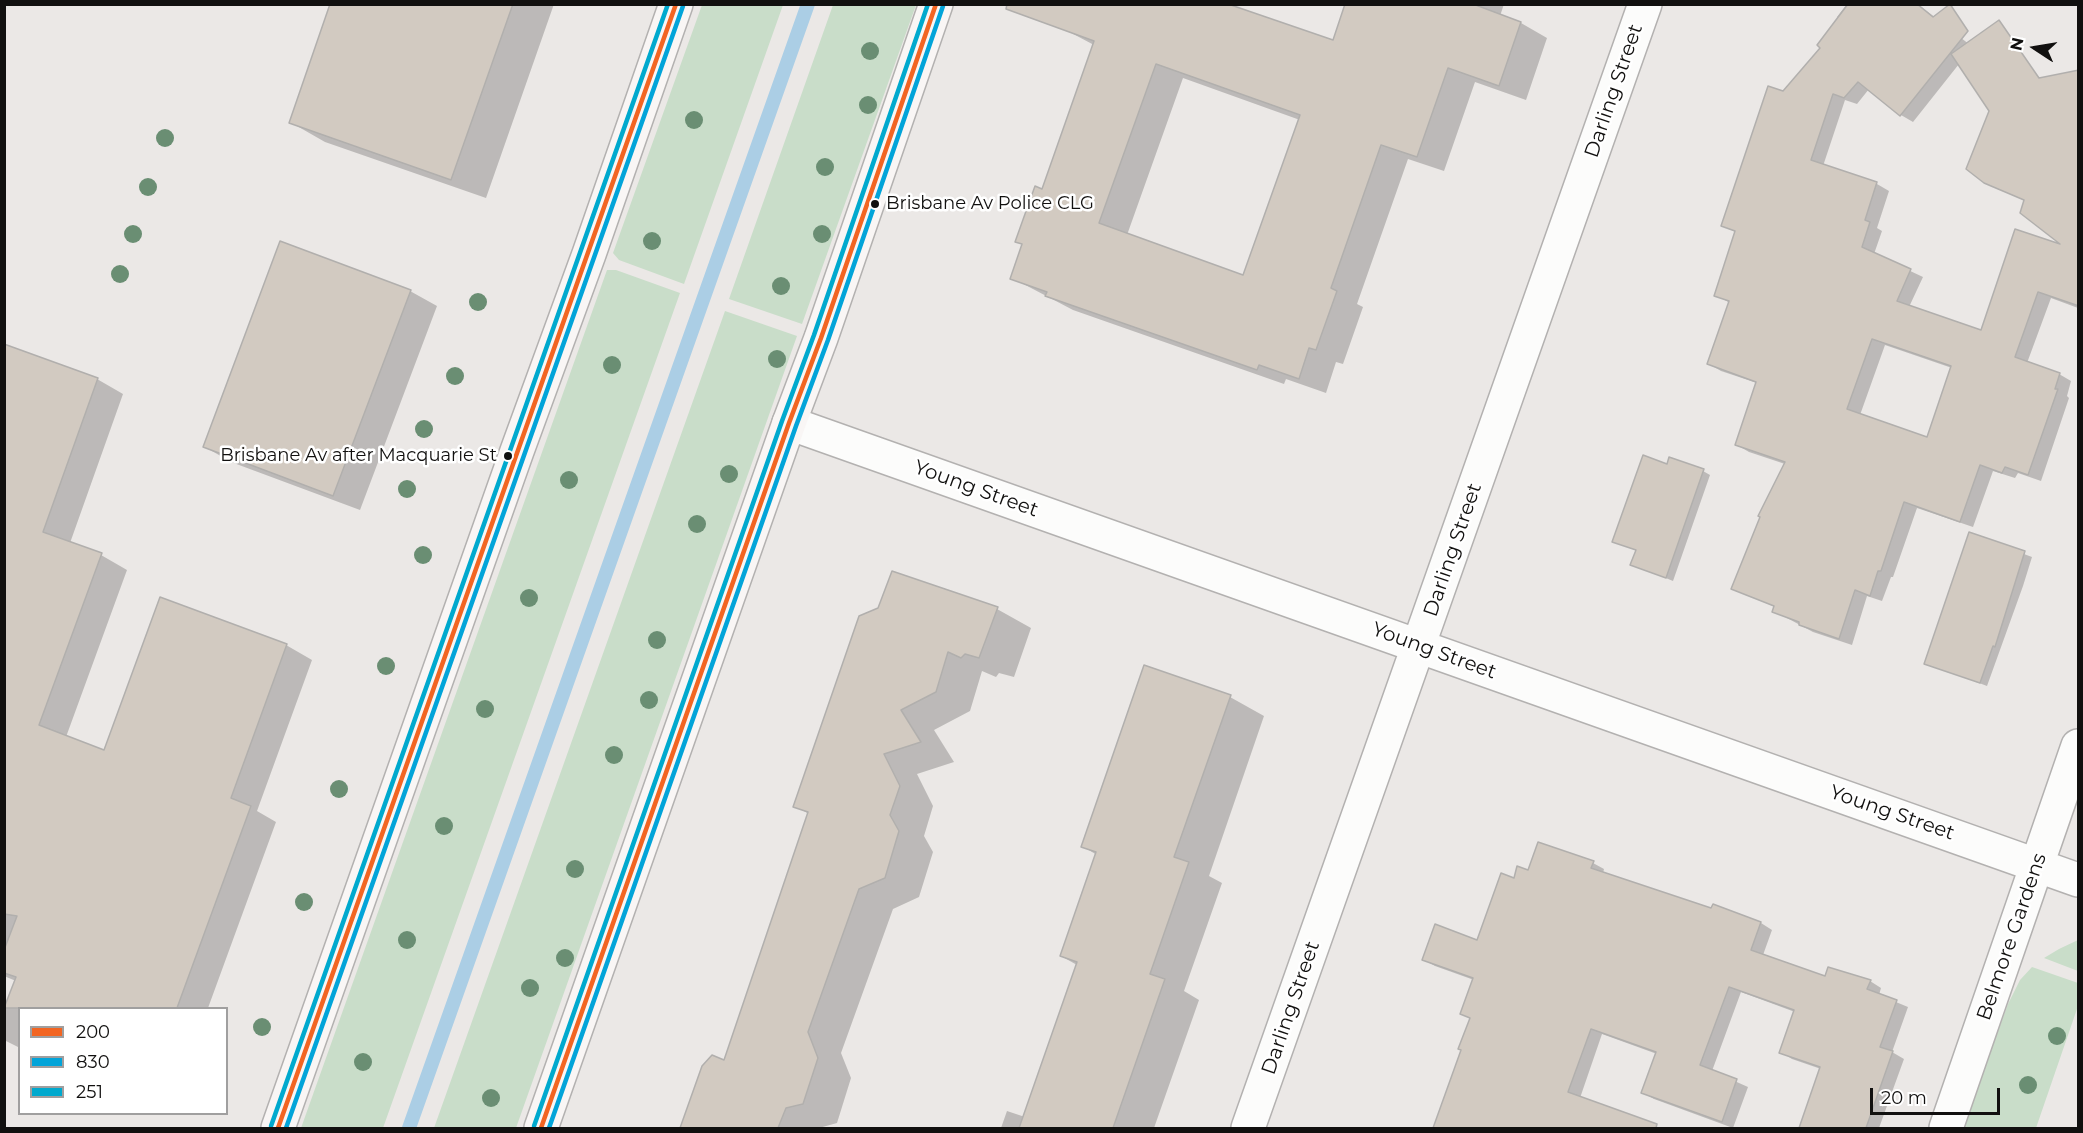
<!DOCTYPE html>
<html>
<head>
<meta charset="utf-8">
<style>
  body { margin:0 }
  #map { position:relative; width:2083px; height:1133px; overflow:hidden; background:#ebe8e6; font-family:Montserrat,sans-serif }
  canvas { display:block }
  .frame { position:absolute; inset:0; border:6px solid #11100f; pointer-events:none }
  .legend { position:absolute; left:18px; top:1007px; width:210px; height:108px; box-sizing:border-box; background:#fff; border:2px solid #a09f9f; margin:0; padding:8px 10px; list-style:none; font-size:18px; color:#11100f }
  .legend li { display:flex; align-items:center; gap:12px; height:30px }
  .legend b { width:30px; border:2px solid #a09f9f }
  .north { position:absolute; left:2005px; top:18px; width:60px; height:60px; -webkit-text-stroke:4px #fff; paint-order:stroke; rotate:282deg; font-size:16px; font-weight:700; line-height:24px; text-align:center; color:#11100f }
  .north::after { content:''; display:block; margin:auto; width:21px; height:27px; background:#11100f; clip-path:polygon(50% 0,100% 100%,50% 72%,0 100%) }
  .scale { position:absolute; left:1870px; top:1088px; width:130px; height:27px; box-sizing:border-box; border:3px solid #11100f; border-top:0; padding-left:8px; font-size:18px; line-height:21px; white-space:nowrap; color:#11100f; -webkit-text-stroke:4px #fff; paint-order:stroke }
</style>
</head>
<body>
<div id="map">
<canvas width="2083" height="1133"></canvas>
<div class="frame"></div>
<ul class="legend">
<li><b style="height:8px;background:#f26522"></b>200</li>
<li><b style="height:8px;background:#02a4d9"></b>830</li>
<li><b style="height:8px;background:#00a9ce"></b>251</li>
</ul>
<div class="north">N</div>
<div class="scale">20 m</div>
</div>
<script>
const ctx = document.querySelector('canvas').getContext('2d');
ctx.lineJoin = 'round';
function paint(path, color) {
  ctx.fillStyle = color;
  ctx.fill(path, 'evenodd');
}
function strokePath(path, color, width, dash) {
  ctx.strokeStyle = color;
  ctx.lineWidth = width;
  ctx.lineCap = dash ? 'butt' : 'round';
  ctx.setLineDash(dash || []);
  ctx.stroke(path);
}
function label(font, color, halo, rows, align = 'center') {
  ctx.font = font + ' Montserrat,sans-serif';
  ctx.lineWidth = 5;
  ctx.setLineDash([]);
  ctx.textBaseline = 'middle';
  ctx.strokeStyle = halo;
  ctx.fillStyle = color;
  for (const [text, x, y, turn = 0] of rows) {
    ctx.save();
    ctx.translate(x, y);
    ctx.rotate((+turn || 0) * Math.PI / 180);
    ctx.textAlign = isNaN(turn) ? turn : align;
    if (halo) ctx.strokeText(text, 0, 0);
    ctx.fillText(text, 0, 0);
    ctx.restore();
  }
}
const green = new Path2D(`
  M 702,5 L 783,5 L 684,284 L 619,260 L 613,253 Z
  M 833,5 L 916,5 L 802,324 L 729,299 Z
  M 607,270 L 616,270 L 680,293 L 383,1128 L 301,1128 Z
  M 725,311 L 797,336 L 516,1128 L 434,1128 Z
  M 2078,940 L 2078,971 L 2044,958 L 2059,949 Z
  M 2032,967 L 2078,983 L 2078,1006 L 2036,1128 L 1962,1128 L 2008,1004 L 2020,980 Z`);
const shadow = new Path2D(`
  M 331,4 L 554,4 L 486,198 L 325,142 L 290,122 Z
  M 1347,4 L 1504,4 L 1500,16 L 1521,23 L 1547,38 L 1526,100 L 1475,82 L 1444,171 L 1408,159 L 1357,304 L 1363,307 L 1343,364 L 1336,362 L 1326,393 L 1286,379 L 1284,384 L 1073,310 L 1012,278 L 1094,45 L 1060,27 L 1334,42 ZM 1183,78 L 1300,120 L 1244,277 L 1127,235 Z
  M 1847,4 L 1918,4 L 2078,130 L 2078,308 L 2051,298 L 2027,363 L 2059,374 L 2071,381 L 2067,396 L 2069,398 L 2041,481 L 2018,473 L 2015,478 L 1993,471 L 1973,527 L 1917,508 L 1893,577 L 1891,577 L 1882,601 L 1867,596 L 1852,645 L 1813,632 L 1774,611 L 1775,607 L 1732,588 L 1785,464 L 1749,452 L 1737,445 L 1757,383 L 1721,371 L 1709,364 L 1730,303 L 1716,295 L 1735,232 L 1722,225 L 1784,93 L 1822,47 L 1839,19 L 1837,17 ZM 1959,64 L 1990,111 L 1985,182 L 2026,201 L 2066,248 L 1982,332 L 1909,307 L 1923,277 L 1874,254 L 1882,231 L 1877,228 L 1889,191 L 1877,184 L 1823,166 L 1845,100 L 1857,104 L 1869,89 L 1901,115 L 1913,122 ZM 1885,345 L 1952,368 L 1928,439 L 1860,415 Z
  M 410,291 L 437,306 L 360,510 L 231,462 L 205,447 Z
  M 4,346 L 97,379 L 123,394 L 70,543 L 101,555 L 127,570 L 66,737 L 105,751 L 286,645 L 312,660 L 257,811 L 276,822 L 208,1008 L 20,1008 L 20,1048 L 4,1040 L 4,1012 L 16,981 L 4,976 Z
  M 1703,471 L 1710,475 L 1673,581 L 1632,564 L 1637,551 L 1614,541 Z
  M 1970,534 L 2032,557 L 2023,586 L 1987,686 L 1926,663 Z
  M 997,609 L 1031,628 L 1014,677 L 999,673 L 996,677 L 982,671 L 970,711 L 934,730 L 954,762 L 917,774 L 933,806 L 924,836 L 933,852 L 919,897 L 893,909 L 841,1053 L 851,1078 L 837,1123 L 819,1128 L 681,1128 L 704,1067 L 725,1062 L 809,814 L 795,806 L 860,617 Z
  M 1230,697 L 1264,716 L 1209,876 L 1222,883 L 1184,991 L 1199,1000 L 1154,1128 L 1001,1128 L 1007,1111 L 1025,1117 L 1077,965 L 1061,956 L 1097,855 L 1082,846 Z
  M 1593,863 L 1604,869 L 1603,873 L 1712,909 L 1714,906 L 1761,923 L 1772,930 L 1763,955 L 1826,978 L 1870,981 L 1881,988 L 1879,995 L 1908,1007 L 1892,1052 L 1904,1059 L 1879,1128 L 1800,1128 L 1821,1069 L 1792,1059 L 1781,1052 L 1795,1012 L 1741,992 L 1712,1071 L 1748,1087 L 1733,1128 L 1654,1099 L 1643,1093 L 1657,1054 L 1602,1034 L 1580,1098 L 1612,1112 L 1607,1128 L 1434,1128 L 1472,1019 L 1474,980 L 1435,966 L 1424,960 L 1478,942 L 1515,879 L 1529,872 Z`);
const stream = new Path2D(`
  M 409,1128 L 808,4`);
const building = new Path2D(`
  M 330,4 L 513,4 L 451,180 L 289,123 Z
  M 1007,4 L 1228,4 L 1333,40 L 1345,4 L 1473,4 L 1521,22 L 1499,86 L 1448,68 L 1417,157 L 1381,145 L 1331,288 L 1337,291 L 1316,350 L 1309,348 L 1299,379 L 1259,365 L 1257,370 L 1045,296 L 1047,292 L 1010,279 L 1022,244 L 1015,242 L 1035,186 L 1042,189 L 1094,41 L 1006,9 ZM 1156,64 L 1300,115 L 1243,275 L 1099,223 Z
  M 1848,4 L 1917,4 L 1933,17 L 1950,4 L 1968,31 L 1900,116 L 1858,82 L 1844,98 L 1833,94 L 1811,160 L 1877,182 L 1865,220 L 1870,222 L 1862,247 L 1911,269 L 1897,301 L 1981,330 L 2015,229 L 2060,244 L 2020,213 L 2024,200 L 1984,183 L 1966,169 L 1989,111 L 1951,54 L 1999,20 L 2039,78 L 2079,70 L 2079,306 L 2038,292 L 2015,357 L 2060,373 L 2055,389 L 2058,389 L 2028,475 L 2005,467 L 2002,473 L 1980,465 L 1960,522 L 1904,502 L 1881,571 L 1878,571 L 1870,596 L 1855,590 L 1839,639 L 1799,625 L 1799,622 L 1772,612 L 1774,606 L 1731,589 L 1760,517 L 1758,516 L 1785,462 L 1735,445 L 1756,382 L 1707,364 L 1729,301 L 1714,296 L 1735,231 L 1721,226 L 1768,86 L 1783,91 L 1820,48 L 1817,45 ZM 1872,339 L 1951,366 L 1927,437 L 1847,409 Z
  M 280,241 L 411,290 L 333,496 L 203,447 Z
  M 4,344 L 98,378 L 43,532 L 102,553 L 39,725 L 104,750 L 160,597 L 287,644 L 231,798 L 251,806 L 177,1008 L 4,1008 L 16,977 L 4,973 L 4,950 L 17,916 L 4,914 Z
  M 1643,455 L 1667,464 L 1669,457 L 1704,469 L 1666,578 L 1630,565 L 1636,550 L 1612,542 Z
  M 1969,532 L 2025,551 L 1995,647 L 1993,646 L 1980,683 L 1924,664 Z
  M 892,571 L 998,607 L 979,658 L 965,654 L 961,658 L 948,652 L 936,692 L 901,710 L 921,742 L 884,754 L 900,786 L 890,815 L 899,831 L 885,878 L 859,889 L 808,1032 L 818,1058 L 803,1104 L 786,1108 L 778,1128 L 680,1128 L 702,1066 L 712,1055 L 724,1060 L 808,812 L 793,807 L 859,616 L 878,608 Z
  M 1144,665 L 1231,695 L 1174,857 L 1189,862 L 1150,974 L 1165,979 L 1113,1128 L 1019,1128 L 1077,962 L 1060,956 L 1096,852 L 1081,847 Z
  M 1538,842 L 1594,861 L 1591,868 L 1711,908 L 1713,904 L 1761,922 L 1751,950 L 1825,976 L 1828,967 L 1871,980 L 1867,989 L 1897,1000 L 1880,1047 L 1893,1051 L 1866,1128 L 1799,1128 L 1820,1067 L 1779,1053 L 1794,1010 L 1729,987 L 1700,1065 L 1737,1079 L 1722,1122 L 1641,1093 L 1656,1052 L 1591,1029 L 1568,1092 L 1657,1124 L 1656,1128 L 1433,1128 L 1461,1050 L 1458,1049 L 1470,1018 L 1460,1014 L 1473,978 L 1422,960 L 1435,924 L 1477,940 L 1501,873 L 1514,878 L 1517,866 L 1528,870 Z`);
const minor = new Path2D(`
  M 789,423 L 2078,880
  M 1248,1128 L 1645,4
  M 1946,1128 L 2078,746`);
const secondary = new Path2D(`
  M 278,1128 L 517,451 L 589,254 L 676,4
  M 541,1128 L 789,423 L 821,338 L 936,4`);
const bus1 = new Path2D(`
  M 278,1128 L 676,4
  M 541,1128 L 789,423 L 821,338 L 936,4`);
const bus2 = new Path2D(`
  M 286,1128 L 683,6
  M 549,1128 L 796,426 L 828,340 L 943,6`);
const bus3 = new Path2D(`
  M 271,1126 L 668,4
  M 534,1126 L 782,421 L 814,335 L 928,4`);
const trees = [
  [870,51],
  [868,105],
  [694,120],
  [165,138],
  [825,167],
  [148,187],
  [133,234],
  [822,234],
  [652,241],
  [120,274],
  [781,286],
  [478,302],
  [777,359],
  [612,365],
  [455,376],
  [424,429],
  [729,474],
  [569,480],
  [407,489],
  [697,524],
  [423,555],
  [529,598],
  [657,640],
  [386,666],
  [649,700],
  [485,709],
  [614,755],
  [339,789],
  [444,826],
  [575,869],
  [304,902],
  [407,940],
  [565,958],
  [530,988],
  [262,1027],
  [2057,1036],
  [363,1062],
  [2028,1085],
  [491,1098]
];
const markers = [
  [875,204,5,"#11100f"],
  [508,456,5,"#11100f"]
];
const busNames = [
  ["Brisbane Av Police CLG",886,204],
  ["Brisbane Av after Macquarie St",497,456,"right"]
];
const streetNames = [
  ["Darling Street",1614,91,-71],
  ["Young Street",976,489,20],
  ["Darling Street",1453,550,-71],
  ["Young Street",1434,651,20],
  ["Young Street",1892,813,19],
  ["Belmore Gardens",2012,937,-71],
  ["Darling Street",1291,1008,-71]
];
paint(green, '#c9ddc9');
paint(shadow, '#0003');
strokePath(stream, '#abcee5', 14);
paint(building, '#d2cac1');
strokePath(building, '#b1afad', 1.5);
strokePath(minor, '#b3b1b0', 36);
strokePath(secondary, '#b3b1b0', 36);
strokePath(minor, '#fcfcfb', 33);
strokePath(secondary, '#f9f6f5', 33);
strokePath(bus1, '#f26522', 4.5);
strokePath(bus2, '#02a4d9', 4.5);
strokePath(bus3, '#00a9ce', 4.5);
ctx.fillStyle = '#6a8e73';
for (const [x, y] of trees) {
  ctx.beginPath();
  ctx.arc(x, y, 9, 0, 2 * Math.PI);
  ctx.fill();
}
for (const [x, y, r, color] of markers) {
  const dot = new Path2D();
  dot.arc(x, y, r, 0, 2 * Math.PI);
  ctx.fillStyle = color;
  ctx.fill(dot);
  strokePath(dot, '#fff', 2);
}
label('18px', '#11100f', '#fff', busNames, 'left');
label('20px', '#11100f', '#fff', streetNames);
</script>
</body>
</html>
